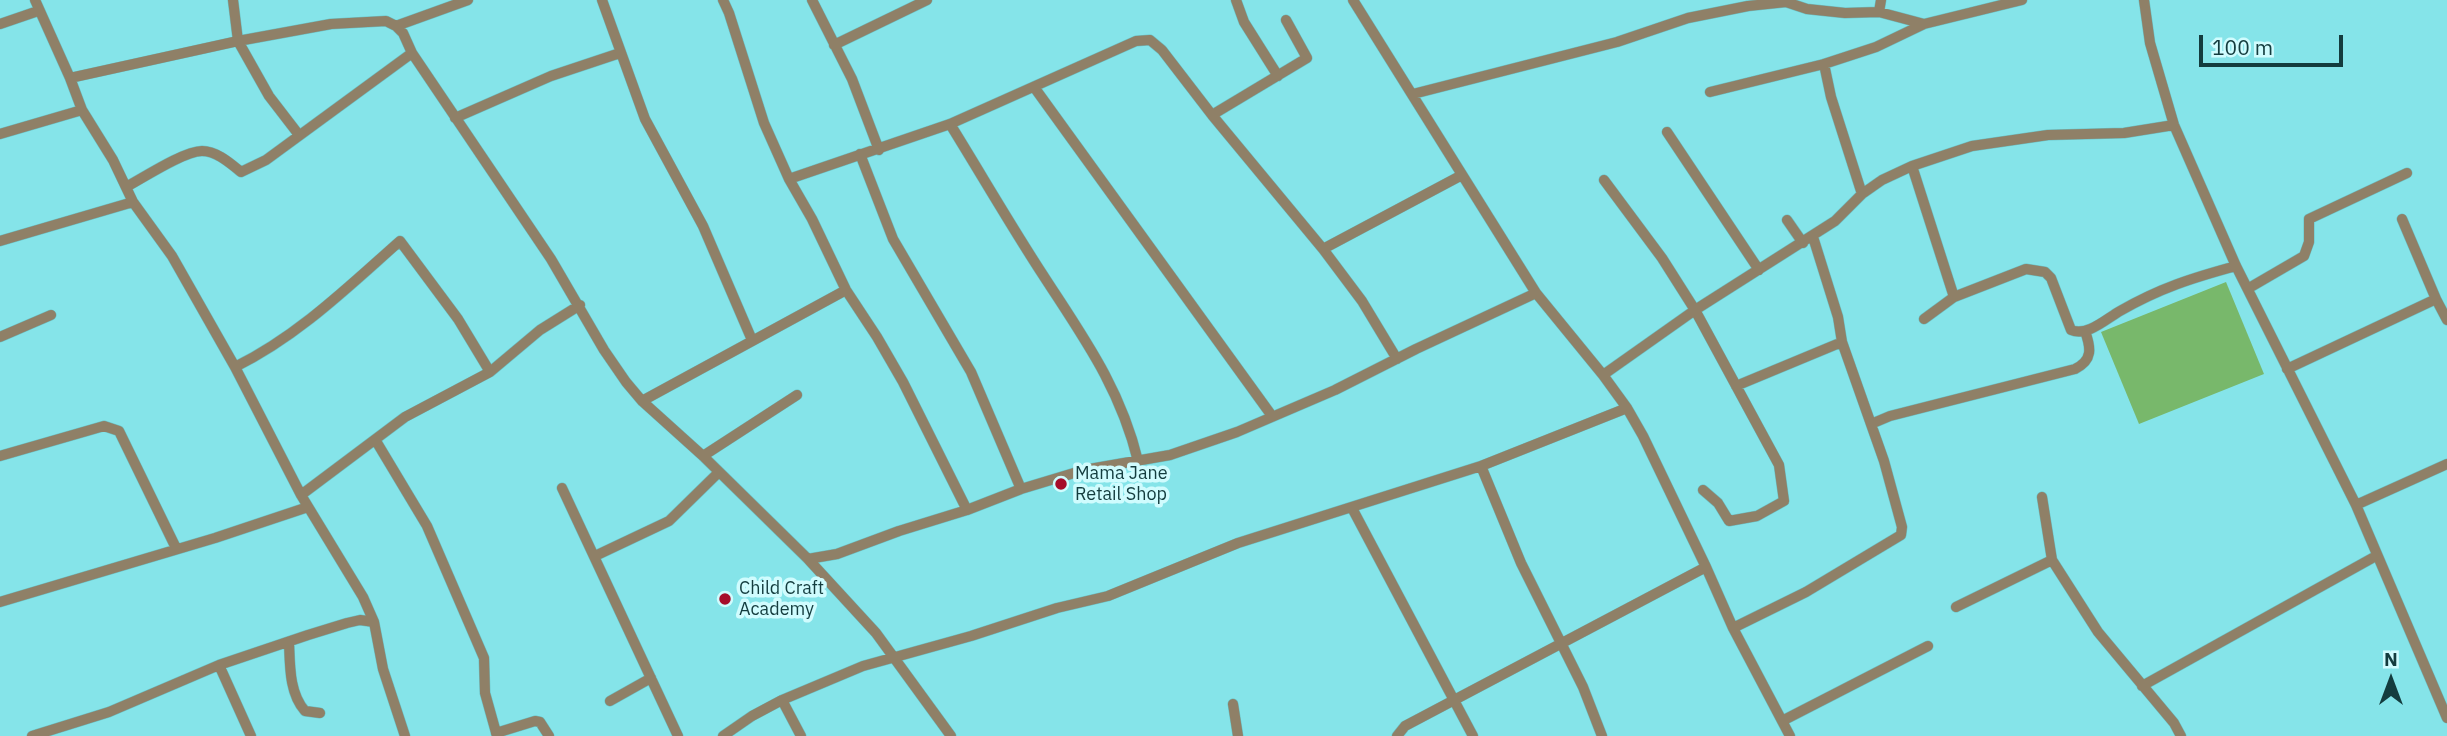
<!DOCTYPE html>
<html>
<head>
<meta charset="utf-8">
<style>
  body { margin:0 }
  #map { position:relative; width:2447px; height:736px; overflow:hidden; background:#85e4e9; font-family:"IBM Plex Sans",sans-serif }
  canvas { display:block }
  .north { position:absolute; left:2356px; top:645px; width:70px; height:70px; -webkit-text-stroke:5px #d0fcfe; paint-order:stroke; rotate:0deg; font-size:19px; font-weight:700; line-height:28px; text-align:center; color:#133c3e }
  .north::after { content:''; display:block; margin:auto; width:24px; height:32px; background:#133c3e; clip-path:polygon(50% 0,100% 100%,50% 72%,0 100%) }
  .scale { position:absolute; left:2199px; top:35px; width:144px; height:32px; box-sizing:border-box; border:4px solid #133c3e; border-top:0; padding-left:9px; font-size:21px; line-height:24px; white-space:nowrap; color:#133c3e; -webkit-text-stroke:5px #d0fcfe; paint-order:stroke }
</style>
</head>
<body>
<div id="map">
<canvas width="2447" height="736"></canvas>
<div class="north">N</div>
<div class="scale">100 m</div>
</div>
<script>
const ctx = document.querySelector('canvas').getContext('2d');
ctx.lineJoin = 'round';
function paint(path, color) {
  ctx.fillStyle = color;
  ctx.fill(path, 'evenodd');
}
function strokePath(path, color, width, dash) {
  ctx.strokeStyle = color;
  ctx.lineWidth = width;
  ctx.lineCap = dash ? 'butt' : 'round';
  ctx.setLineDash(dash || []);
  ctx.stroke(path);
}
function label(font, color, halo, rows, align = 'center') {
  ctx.font = font + ' "IBM Plex Sans",sans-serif';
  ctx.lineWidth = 7;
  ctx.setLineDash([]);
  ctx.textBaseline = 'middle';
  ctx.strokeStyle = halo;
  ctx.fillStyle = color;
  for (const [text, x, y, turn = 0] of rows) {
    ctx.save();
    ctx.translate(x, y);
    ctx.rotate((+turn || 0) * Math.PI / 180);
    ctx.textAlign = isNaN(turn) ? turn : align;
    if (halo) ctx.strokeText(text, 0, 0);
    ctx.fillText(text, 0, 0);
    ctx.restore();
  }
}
const green = new Path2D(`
  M 2226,282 L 2264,374 L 2139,424 L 2101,332 Z`);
const minor = new Path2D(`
  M 35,0 L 70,78 L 82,110 L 113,160 L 133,202 L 172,256 L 235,367 L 301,495 L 363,597 L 374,622 L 383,669 L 405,736
  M 233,0 L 238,41 L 269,96 L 299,135
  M 602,0 L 645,119 L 703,226 L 752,340
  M 723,0 L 729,13 L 764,123 L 789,179 L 812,219 L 846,290 L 877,337 L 903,382 L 967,510
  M 812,0 L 852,79 L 879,150
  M 1236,0 L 1244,22 L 1278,76
  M 1353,0 L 1536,293 L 1603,375 L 1627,408 L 1643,436 L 1706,567 L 1733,628 L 1790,736
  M 2144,0 L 2150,43 L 2174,125 L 2236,266 L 2356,505 L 2447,718
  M 1879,12 L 1881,0
  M 0,24 L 38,11
  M 396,26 L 468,0
  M 834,45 L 927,0
  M 1824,64 L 1831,97 L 1862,194
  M 70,78 L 238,41 L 331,24 L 386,21 L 396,26 L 403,33 L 412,53 L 551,259 L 604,350 L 626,382 L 642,401 L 703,456 L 808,559 L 876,633 L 951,736
  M 1034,87 L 1272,416
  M 1710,92 L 1824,64 L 1876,47 L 1924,24
  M 1413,94 L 1617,42 L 1688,18 L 1748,6 L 1786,2 L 1807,9 L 1845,13 L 1879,12 L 1924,24 L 2022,0
  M 1212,115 L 1307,58 L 1286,20
  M 455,118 L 551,76 L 620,53
  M 950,124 C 981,174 1011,226 1043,275 C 1083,337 1120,387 1138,461
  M 1667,132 L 1759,270
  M 0,134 L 82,110
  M 860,154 L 893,239 L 971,372 L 1021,489
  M 1912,166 L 1954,297
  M 789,179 L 950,124 L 1136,41 L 1150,40 L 1162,50 L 1212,115 L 1323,249 L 1362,301 L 1397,359
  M 1604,180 L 1662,258 L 1695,310 L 1779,465 L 1784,501 L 1757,516 L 1729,521 L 1718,503 L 1703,490
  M 126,187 C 143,178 184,151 202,151 C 217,151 231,164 241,172 L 266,160 L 412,53
  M 2402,219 L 2436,299 L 2447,320
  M 1787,220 L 1803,243
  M 0,241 L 133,202
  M 1323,249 L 1462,175
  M 2249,288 L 2304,256 L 2309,242 L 2309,219 L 2407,173
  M 1924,319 L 1954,297 L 2026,269 L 2045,272 L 2051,278 L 2071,330 C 2087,337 2106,319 2120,311 C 2160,288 2192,278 2236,266
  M 0,337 L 51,315
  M 235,367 C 298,336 348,287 400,241 L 458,319 L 490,372
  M 2287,369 L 2436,299
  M 1603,375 L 1695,310 L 1835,221 L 1862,194 L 1882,180 L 1912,166 L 1972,146 L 2048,135 L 2124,133 L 2174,125
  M 1736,386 L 1842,342
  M 642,401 L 846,290
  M 1871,424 L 1890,416 L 2075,369 C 2093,360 2091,348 2085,331
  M 376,441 L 427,526 L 484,658 L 485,693 L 497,736
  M 0,456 L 104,426 L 119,431 L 176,548
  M 703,456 L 797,395
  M 1481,466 L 1521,563 L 1583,687 L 1602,736
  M 562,488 L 678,736
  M 301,495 L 405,417 L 490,372 L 540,330 L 580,305
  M 2042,497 L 2052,560 L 2098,632 L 2174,723 L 2181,736
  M 2356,505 L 2447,464
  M 1352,508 L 1473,736
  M 595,556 L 669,521 L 718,473
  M 808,559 L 837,554 L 899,531 L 967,510 L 1021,489 L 1084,470 L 1170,455 L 1237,432 L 1335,390 L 1416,349 L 1536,293
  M 0,602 L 215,538 L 308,507
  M 1956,607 L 2052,560
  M 1733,628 L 1806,592 L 1901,535 L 1902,527 L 1884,461 L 1842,342 L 1838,317 L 1813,237
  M 289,642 C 290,665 289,693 305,711 L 320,713
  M 219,665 L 251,736
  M 2142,686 L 2376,556
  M 782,700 L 801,736
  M 610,701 L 651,678
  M 1233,704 L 1238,736
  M 1782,721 L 1928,646
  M 496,733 L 535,721 L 540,722 L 549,736
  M 32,736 L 109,712 L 219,665 L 308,635 L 347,623 L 360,620 L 374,622
  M 723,736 L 752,716 L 782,700 L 863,666 L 971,636 L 1057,608 L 1108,596 L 1238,543 L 1481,466 L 1627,408
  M 1397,736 L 1405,726 L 1706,567`);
const markers = [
  [1061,484,7,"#a60c2a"],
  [725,599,7,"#a60c2a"]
];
const poiNames = [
  ["Mama Jane",1075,474],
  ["Retail Shop",1075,495],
  ["Child Craft",739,589],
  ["Academy",739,610]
];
paint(green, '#78b86b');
strokePath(minor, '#6cbfc3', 11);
strokePath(minor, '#8f8067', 10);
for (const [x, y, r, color] of markers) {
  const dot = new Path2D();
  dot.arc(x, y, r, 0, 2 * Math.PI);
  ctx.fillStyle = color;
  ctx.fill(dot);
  strokePath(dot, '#d0fcfe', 2.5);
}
label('18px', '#133c3e', '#d0fcfe', poiNames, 'left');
</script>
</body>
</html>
